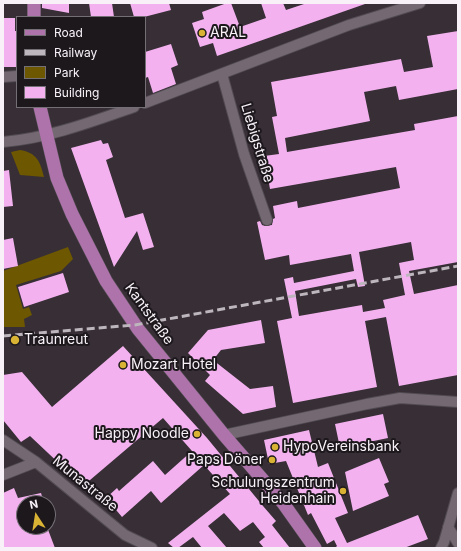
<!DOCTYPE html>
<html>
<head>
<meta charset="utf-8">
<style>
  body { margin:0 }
  #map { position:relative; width:461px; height:551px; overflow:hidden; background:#372e36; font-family:Inter,sans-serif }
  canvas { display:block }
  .frame { position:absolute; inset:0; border:4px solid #f8f2f8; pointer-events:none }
  .legend { position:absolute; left:16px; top:16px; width:130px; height:92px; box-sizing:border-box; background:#1c181c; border:1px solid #746f74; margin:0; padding:5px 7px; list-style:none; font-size:12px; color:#f8f2f8 }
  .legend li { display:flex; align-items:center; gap:8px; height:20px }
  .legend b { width:20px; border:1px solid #746f74 }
  .north { position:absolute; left:16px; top:495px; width:40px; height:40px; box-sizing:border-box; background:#1c181c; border:1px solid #746f74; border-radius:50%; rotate:348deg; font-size:11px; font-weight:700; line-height:16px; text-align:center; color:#f8f2f8 }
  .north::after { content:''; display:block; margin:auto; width:14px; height:18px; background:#d9b334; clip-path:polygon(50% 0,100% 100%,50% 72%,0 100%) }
</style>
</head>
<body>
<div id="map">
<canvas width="461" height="551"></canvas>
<div class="frame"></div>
<ul class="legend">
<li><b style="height:5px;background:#ad73aa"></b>Road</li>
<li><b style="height:5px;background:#bdb6bd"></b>Railway</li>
<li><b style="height:11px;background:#6d5700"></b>Park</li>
<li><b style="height:11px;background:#f3b2ef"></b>Building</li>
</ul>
<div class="north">N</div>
</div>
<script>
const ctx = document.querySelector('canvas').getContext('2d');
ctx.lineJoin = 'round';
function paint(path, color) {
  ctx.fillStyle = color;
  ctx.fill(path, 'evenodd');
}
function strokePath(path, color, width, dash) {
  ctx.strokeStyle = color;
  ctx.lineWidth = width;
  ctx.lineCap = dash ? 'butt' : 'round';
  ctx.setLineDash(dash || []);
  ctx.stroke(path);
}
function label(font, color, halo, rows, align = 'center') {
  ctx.font = font + ' Inter,sans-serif';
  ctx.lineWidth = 4;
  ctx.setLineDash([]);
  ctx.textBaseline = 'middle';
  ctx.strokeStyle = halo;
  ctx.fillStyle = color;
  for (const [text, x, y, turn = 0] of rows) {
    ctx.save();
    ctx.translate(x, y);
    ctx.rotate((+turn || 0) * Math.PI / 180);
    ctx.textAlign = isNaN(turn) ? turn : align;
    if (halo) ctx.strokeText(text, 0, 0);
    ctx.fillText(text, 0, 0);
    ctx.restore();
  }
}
const green = new Path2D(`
  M 20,150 C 37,153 40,161 44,177 L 20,175 L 11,152 Z
  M 68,247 L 73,259 L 61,271 L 16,285 L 23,309 L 29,307 L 32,315 L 24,319 L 25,327 L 3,327 L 3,271 Z`);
const building = new Path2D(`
  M 42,3 L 69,3 L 69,13 L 42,8 Z
  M 89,3 L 112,3 L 114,17 L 91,17 Z
  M 130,3 L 169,3 L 171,10 L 144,17 L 134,17 Z
  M 227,3 L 231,3 L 240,27 L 266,18 L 261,3 L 283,3 L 286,10 L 307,3 L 365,3 L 365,4 L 217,56 L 213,43 L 200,47 L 192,23 L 204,19 L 202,12 Z
  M 3,18 L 15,18 L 15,31 L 17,31 L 17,67 L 3,67 Z
  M 458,31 L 458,89 L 399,100 L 396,86 L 364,92 L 370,121 L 285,138 L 287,152 L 415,130 L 414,124 L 458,116 L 458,262 L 409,271 L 414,294 L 458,285 L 458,375 L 399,386 L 386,317 L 365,321 L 377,387 L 293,403 L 277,321 L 292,318 L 284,279 L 293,277 L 294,283 L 354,271 L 351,254 L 290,265 L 289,255 L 265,260 L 257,222 L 260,221 L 262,225 L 265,226 L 272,225 L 273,219 L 275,218 L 273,206 L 297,201 L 298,208 L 400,188 L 396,167 L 270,189 L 264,156 L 279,154 L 272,117 L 277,116 L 271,82 L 401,59 L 404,72 L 433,67 L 427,36 ZM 411,242 L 414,260 L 399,263 L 405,295 L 383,300 L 385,308 L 363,312 L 362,305 L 299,316 L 295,291 L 356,279 L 358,287 L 365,286 L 359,252 Z
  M 171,44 L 178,65 L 171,68 L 176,84 L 153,93 L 148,77 L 145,78 L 145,52 Z
  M 101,140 L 103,144 L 108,143 L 113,157 L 106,160 L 125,218 L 143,213 L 154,247 L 143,250 L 137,231 L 114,267 L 71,148 Z
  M 9,170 L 13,206 L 3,207 L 3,171 Z
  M 13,238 L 18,266 L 3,269 L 3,240 Z
  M 63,273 L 69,292 L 24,307 L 18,287 Z
  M 261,320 L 265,343 L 221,350 L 213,360 L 250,389 L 273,386 L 276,407 L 243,414 L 205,381 L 210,375 L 188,353 L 208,330 Z
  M 123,346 L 207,438 L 263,506 L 276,521 L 272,525 L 290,548 L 264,548 L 259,542 L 265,537 L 253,522 L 240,531 L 224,513 L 208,526 L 227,548 L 202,548 L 193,537 L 178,548 L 174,548 L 168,543 L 230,494 L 204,465 L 161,503 L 151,491 L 122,517 L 106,498 L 117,488 L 119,491 L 153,461 L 165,475 L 192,451 L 163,418 L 83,486 L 30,436 L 21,442 L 3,420 L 3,375 L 22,372 L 52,407 Z
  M 383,414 L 388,438 L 340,448 L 335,424 Z
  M 309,430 L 318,467 L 328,463 L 348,513 L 335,518 L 347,543 L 418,515 L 428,539 L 404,548 L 335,548 L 337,546 L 334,540 L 327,544 L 311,513 L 308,515 L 286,461 L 269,464 L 264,440 Z
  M 379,458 L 389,482 L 384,484 L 389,496 L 353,511 L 345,472 Z
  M 14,488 L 18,498 L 41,493 L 44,503 L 24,503 L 24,527 L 47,527 L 55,548 L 3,548 L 3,493 Z`);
const minor = new Path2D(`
  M 222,74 L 244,154 L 267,220
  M 3,77 L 17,76
  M 145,103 L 349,25 L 420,3
  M 3,142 C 49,138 91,122 134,107
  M 224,435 L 367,404 L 400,398 L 458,402
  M 3,440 L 36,462 L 125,535 L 152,548
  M 3,475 L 36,462
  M 448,527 L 458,543
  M 441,548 L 444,542 L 458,493`);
const major = new Path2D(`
  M 34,17 L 34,3
  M 40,107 L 57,178 L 72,214 L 106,281 L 138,329 L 224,435 L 283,503 L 315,548`);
const rail = new Path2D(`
  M 3,336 L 135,325 L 458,266`);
const markers = [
  [202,33,4,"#d9b334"],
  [15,340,5,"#d9b334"],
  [123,365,4,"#d9b334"],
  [197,434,4,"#d9b334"],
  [275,447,4,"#d9b334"],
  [272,460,4,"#d9b334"],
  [343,491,4,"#d9b334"]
];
const poiNames = [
  ["ARAL",210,33],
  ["Traunreut",24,340],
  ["Mozart Hotel",131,365],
  ["Happy Noodle",189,434,"right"],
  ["HypoVereinsbank",283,447],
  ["Paps Döner",264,460,"right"],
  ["Schulungszentrum",335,483,"right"],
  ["Heidenhain",335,499,"right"]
];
const streetNames = [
  ["Liebigstraße",257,143,73],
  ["Kantstraße",149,314,54],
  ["Munastraße",85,484,39]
];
paint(green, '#6d5700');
paint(building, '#f3b2ef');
strokePath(minor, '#524b52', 12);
strokePath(major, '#524b52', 14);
strokePath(minor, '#746973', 10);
strokePath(major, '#ad73aa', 13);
strokePath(rail, '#bdb6bd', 3, [8, 4]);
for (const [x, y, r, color] of markers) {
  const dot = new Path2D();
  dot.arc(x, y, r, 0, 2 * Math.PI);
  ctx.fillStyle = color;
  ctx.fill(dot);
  strokePath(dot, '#1c181c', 1.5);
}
label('14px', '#f8f2f8', '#1c181c', poiNames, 'left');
label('14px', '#f8f2f8', '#1c181c', streetNames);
</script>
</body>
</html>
